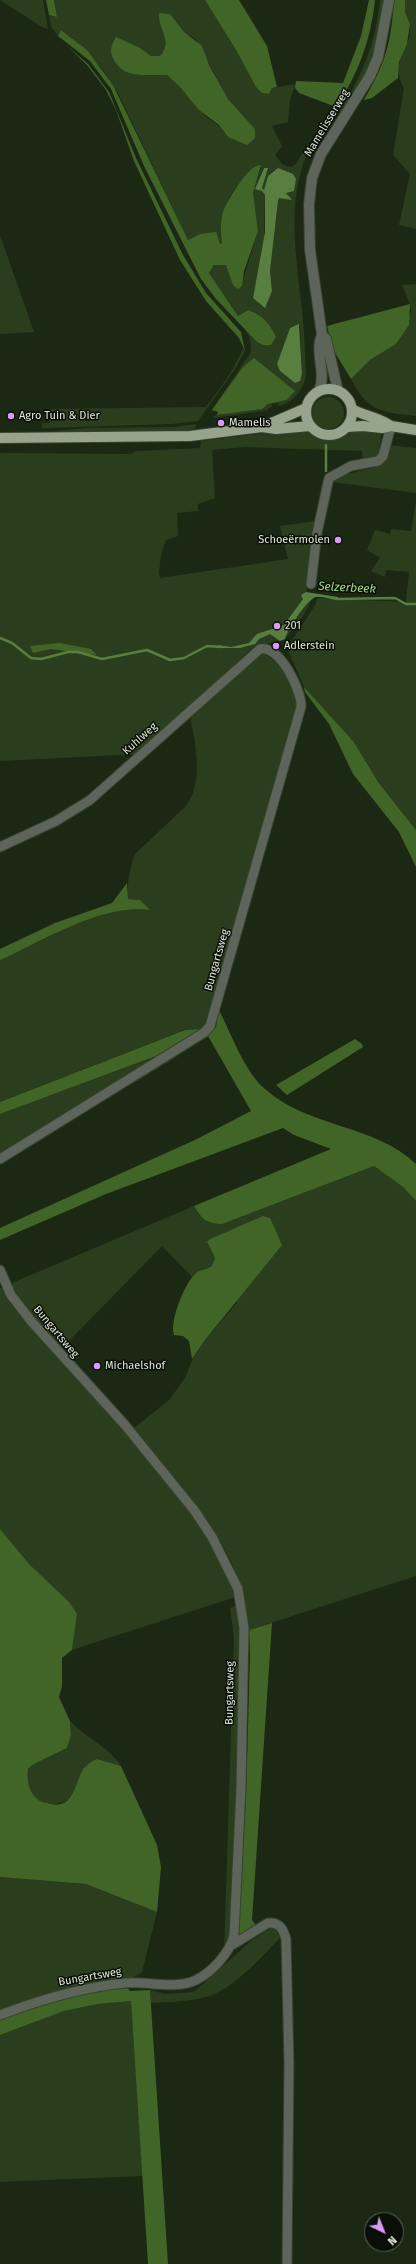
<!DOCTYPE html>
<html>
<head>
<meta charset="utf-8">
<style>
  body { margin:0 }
  #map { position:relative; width:416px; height:2264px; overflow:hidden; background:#1b2813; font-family:"Fira Sans",sans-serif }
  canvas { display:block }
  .north { position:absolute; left:364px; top:2212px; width:40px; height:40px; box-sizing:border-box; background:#090f06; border:1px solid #5e655a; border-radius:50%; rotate:137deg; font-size:11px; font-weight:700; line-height:16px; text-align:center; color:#dde6d8 }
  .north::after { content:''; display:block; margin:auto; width:14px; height:18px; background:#d99af7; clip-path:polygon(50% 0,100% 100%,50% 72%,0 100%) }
</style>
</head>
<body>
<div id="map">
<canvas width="416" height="2264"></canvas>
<div class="north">N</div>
</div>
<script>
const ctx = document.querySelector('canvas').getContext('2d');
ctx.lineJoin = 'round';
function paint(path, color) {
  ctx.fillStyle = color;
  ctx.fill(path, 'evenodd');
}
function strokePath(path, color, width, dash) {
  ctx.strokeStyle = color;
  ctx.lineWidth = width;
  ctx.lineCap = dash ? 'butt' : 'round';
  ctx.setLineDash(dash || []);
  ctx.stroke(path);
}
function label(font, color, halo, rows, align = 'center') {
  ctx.font = font + ' "Fira Sans",sans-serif';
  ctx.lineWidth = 3;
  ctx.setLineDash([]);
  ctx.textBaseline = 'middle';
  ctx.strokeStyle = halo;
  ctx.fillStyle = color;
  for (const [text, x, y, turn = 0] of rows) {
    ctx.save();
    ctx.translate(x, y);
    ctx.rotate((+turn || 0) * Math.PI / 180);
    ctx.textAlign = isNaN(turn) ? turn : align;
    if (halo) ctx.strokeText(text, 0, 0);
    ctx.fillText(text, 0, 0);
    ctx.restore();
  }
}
const green = new Path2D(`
  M 0,0 L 43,0 L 48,29 L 42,27 Z
  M 54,0 L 205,0 L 236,50 L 256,87 L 262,93 L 269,94 L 272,88 L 296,84 L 290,99 L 288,122 L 272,126 L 282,146 L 275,155 L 283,165 L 291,167 L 296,164 L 308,144 L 311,146 C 287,192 295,244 300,294 C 304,321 305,349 306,376 C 303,390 293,403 279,406 L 278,403 L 272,404 L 272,407 L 268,408 L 268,410 L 214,418 L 214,416 L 217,415 L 262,409 L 268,404 L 287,400 L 293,394 L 254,358 L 243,367 L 213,411 L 211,411 L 251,352 L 250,338 L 243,328 L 257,342 L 276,337 C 270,324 263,315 248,310 L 238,316 L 209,273 L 214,265 L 226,265 L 242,283 L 258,231 L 253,193 L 261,167 C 232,178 220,214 222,243 L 220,244 L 200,234 L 188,240 L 119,95 C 104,69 86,46 61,30 L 58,36 L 51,27 L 49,15 L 57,17 ZM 159,13 L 170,14 L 184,32 L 196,40 L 228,99 L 255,129 L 228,137 L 219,126 L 206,117 L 173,79 L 167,75 L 160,75 L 140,48 L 151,56 L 160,56 C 175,40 156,29 159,13 ZM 263,168 L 268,168 L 262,188 L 264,190 L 268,176 L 274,170 L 296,179 L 295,183 L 286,193 L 288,195 L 279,198 L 278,201 L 270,271 L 272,291 L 263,306 L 253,298 L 264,239 L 265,195 L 262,191 L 255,189 ZM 300,325 L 302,374 L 295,383 L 280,371 L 277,364 L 290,328 Z
  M 380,0 L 385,0 L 374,52 L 370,65 L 342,114 L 339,112 C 362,77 376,41 380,0 Z
  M 405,0 L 416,0 L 416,229 L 399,225 L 410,174 L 393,155 L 404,88 C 388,60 413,50 410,24 C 410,20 406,17 405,13 C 404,9 405,4 405,0 Z
  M 0,235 L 34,332 L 0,334 Z
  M 416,284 L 416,416 C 381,412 368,412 351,379 L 370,360 L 396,344 L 411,312 L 410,304 L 402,285 Z
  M 243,349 L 245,351 L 235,369 L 198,421 L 172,424 L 42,428 L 42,423 L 50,423 L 50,409 L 206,407 L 230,374 Z
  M312 413a16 16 0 1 1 32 0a16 16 0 1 1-32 0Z
  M 197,424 L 194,429 L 183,432 L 55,433 L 55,431 L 87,428 L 172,427 Z
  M 299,429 L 324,439 L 334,439 L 357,429 L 382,431 L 378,455 L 373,459 L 363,460 L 362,451 L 245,447 L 212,450 L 215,498 L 198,504 L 198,511 L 177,513 L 178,536 L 166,540 L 161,555 L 159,573 L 160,578 L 288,559 L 280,526 L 315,521 L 306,595 L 313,597 L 303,616 L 285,639 L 252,648 L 140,754 L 0,761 L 0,453 L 131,454 L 136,451 L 200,448 L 201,441 Z
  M 389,445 L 416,448 L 416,493 L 332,482 L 339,476 L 380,466 L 390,454 Z
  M 416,501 L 416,830 L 378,782 L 354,742 L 304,687 L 287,648 L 314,607 L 318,598 L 406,602 L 409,572 L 386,570 L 385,577 L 371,571 L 380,558 L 367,550 L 375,530 L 390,534 L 391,529 L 411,531 Z
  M 262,653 C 281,662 297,684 298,706 L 218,1008 L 216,1028 L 184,1030 L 0,1102 L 0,960 C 44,941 101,904 149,910 L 140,900 L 128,899 C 127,883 129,869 135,854 L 186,806 C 201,785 197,760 194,736 C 192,728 189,720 193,712 Z
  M 160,1055 L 166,1063 L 139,1080 L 70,1112 L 0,1158 L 0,1114 Z
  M 374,1166 L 403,1187 L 416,1201 L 416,1576 L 249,1630 C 245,1549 181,1488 134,1428 L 169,1400 L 185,1378 L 193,1358 L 205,1340 L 237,1303 L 233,1229 L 210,1239 L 207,1243 L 215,1258 L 212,1267 L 200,1270 L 192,1277 L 162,1246 L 60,1350 C 95,1391 129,1433 162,1475 C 191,1512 223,1550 235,1597 L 72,1650 L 77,1614 L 30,1565 L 0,1529 L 0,1288 L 194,1206 L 199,1215 L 222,1224 Z
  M 237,1605 L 240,1622 L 242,1656 L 231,1935 L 224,1954 L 234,1637 L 230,1608 Z
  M 70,1721 C 86,1738 109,1747 121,1766 L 97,1759 C 93,1762 88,1765 84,1768 C 80,1774 79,1784 75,1791 C 69,1805 51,1807 38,1800 C 29,1795 27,1779 28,1770 L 32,1765 L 67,1748 L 71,1735 Z
  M 0,1877 L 86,1884 L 157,1912 L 142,1972 L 123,1984 L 0,2018 Z
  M 273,1927 L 277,1930 L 280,1938 C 261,1957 233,1990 206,1997 C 188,2002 169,2002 151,2003 L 150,1990 L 165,1994 L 194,1992 L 252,1940 Z
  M 131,2001 L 143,2176 L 0,2182 L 0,2035 L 64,2011 L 98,2004 Z`);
const forest = new Path2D(`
  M 46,0 L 54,0 L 57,17 L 49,15 Z
  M 205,0 L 239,0 L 267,46 L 277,87 L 272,88 L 269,94 L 262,93 L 256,87 L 236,50 Z
  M 369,0 L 375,0 C 371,39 358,75 336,107 L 299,93 L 295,88 L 296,81 L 343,83 L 361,36 Z
  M 394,0 L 405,0 L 405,12 L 410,24 L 407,44 L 399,62 L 398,78 L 372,98 L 364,100 C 386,62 391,43 394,0 Z
  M 159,13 L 170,14 L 184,32 L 202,46 L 209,65 L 228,99 L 255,129 L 255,138 L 247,145 L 228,137 L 219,125 L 199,110 L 180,87 L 167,75 C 147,74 125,80 114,60 C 109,52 111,45 116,37 L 140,48 L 151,56 L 160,56 C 174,41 157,29 159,13 Z
  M 61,30 L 87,50 L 113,85 L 188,240 L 200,234 L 216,232 L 220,244 L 222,243 C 221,233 220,222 223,212 C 227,201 249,163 261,165 L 253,193 L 258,231 L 244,271 L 242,286 L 238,289 L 233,285 L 226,265 L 214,265 L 209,273 L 238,316 L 248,310 C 263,315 270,324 276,337 L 271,345 L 263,345 L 257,342 L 216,299 L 201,279 L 144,166 L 111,89 L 90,61 L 58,36 Z
  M 66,45 L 88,64 L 109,92 L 136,158 L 183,255 L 206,293 L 241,332 L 245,351 L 239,338 L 206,301 L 180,260 L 134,161 L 116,110 L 106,90 L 87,65 Z
  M 410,304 L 409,325 L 396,344 L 370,360 L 351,379 L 334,351 L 327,326 Z
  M 254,358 L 295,391 L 287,400 L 268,404 L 262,409 L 217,415 L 218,412 L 212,410 L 243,367 Z
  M 60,643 L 91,649 L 97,655 L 50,649 L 33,653 L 30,646 Z
  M 304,687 L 354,742 L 378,782 L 416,830 L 416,867 L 399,832 L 353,774 L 329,724 L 305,692 Z
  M 127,883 L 128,899 L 140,900 L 150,910 C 102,903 43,941 0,960 L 0,949 L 55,923 L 112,903 Z
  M 218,1008 C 231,1033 244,1071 265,1089 C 308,1128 375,1124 416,1164 L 416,1201 L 403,1187 L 374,1166 L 222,1224 C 208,1224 201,1219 194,1206 L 331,1149 L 294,1135 L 283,1128 L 106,1194 L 0,1240 L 0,1228 L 197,1139 L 251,1111 L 208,1036 L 166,1063 L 159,1055 L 0,1114 L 0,1102 L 185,1030 L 216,1028 Z
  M 355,1039 L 362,1044 L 363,1047 L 287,1095 L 276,1085 Z
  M 263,1216 L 270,1218 L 282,1245 L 205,1340 L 192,1359 L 189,1341 L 183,1336 L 174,1335 C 169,1322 185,1283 195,1274 C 200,1269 206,1270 212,1266 L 215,1258 L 207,1242 L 210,1239 Z
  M 0,1529 L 30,1565 L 69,1602 L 77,1614 L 72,1650 L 62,1658 L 62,1686 L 59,1697 L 70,1721 L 71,1735 L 67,1748 L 32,1765 L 28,1769 C 27,1777 28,1786 32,1793 C 36,1799 40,1802 47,1803 C 75,1812 74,1782 84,1768 C 88,1764 92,1761 97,1759 L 121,1766 L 157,1845 L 161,1867 L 157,1912 L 86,1884 L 0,1877 Z
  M 272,1623 L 252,1920 L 256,1925 L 241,1939 L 238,1934 L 246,1797 L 250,1656 L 249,1630 Z
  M 123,1984 L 130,1991 L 150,1990 L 168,2264 L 148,2264 L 131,2001 L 98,2004 L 64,2011 L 0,2035 L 0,2018 L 64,1996 Z`);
const water = new Path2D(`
  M 264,168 L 268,168 L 262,188 L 264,190 L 268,176 L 278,168 L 293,174 L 296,179 L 294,191 L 286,193 L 292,200 L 279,198 L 278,201 L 270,271 L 272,291 L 265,308 L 253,298 L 265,232 L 265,195 L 262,191 L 255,189 Z
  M 299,324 L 302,374 L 300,381 L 295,383 L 280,371 L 277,364 L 290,328 Z
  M 306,592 L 338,597 L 338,600 C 331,600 323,596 316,597 C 308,598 287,630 285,639 L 280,641 L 270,634 L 259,639 L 255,644 L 240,648 L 218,648 L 218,645 L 231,647 L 249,643 L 257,634 L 284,625 L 303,599 L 301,595 Z`);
const stream = new Path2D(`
  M 326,471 L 326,445
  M 336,599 L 395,598 L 406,604 L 416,604
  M 0,638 L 12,643 L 31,658 L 41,659 L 68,652 L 78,652 L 102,659 L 147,650 L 170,660 L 184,658 L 207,646 L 220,647`);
const minor = new Path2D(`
  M 311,584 L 317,533 L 329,478 L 351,466 L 378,461 L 383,456 L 391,426
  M 0,847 L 56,821 L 90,800 L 260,649 C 280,645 302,691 301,707 L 210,1026 L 205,1032 L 0,1159
  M 0,1270 L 11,1295 L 31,1321 L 125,1425 L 194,1510 L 212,1537 L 238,1589 L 244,1628 L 241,1789 L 234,1935 C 230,1953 212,1972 196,1980 C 175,1990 148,1981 126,1983 C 82,1987 42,1999 0,2015
  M 232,1945 L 268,1923 C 280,1922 283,1929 286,1939 L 289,2063 L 287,2264`);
const tertiary = new Path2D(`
  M 322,335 L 326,339 L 338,391
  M 319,391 C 327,373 314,352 322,335 L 310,250 L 309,204 L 312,178 L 321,154 L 370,76 L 378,57 L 389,0`);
const primary = new Path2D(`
  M306 412a23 23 0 1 1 46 0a23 23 0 1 1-46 0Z
  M 352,409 C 364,416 379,417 391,426
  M 262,427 L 306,408
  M 347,427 L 363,426 L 382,428 L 391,426 L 416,430
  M 0,438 L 190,436 L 262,427 L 276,429 L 310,426`);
const markers = [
  [11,416,4,"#d99af7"],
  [221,423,4,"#d99af7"],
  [338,540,4,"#d99af7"],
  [277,626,4,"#d99af7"],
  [276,646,4,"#d99af7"],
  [97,1366,4,"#d99af7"]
];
const streetNames = [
  ["Mamelisserweg",327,123,-59],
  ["Kuhlweg",140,739,-42],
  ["Bungartsweg",217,960,-74],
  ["Bungartsweg",56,1332,50],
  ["Bungartsweg",230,1693,-89],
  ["Bungartsweg",90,1977,-10]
];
const poiNames = [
  ["Agro Tuin & Dier",19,416],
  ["Mamelis",229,423],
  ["Schoeërmolen",330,540,"right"],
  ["201",285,626],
  ["Adlerstein",284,646],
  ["Michaelshof",105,1366]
];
const waterNames = [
  ["Selzerbeek",347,588,3]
];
paint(green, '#2a3e1d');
paint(forest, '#416527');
paint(water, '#597f40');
strokePath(stream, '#597f40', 2.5);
strokePath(minor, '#36432f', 11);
strokePath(tertiary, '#36432f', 12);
strokePath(primary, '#36432f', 12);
strokePath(minor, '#5d6459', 9);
strokePath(tertiary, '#5d6459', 10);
strokePath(primary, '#96a48e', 10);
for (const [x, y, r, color] of markers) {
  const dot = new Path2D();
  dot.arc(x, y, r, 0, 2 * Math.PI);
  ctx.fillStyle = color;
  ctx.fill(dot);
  strokePath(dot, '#090f06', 1.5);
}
label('11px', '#dde6d8', '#090f06', streetNames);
label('11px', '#dde6d8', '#090f06', poiNames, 'left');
label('italic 12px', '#a3d981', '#090f06', waterNames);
</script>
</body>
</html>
